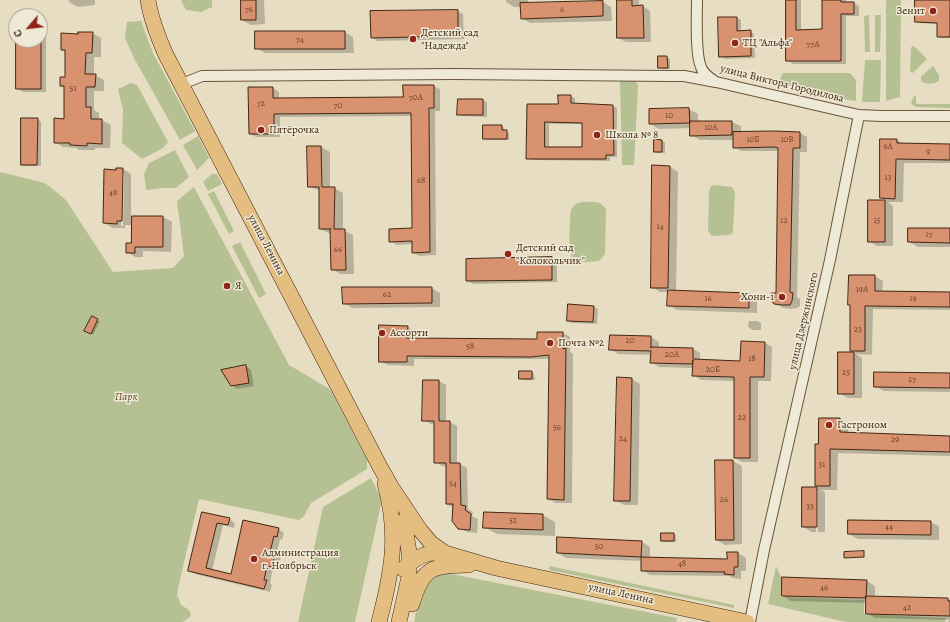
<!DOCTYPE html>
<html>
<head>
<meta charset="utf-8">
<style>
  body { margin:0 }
  #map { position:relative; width:950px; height:622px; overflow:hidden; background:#e7ddc2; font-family:Alegreya,serif }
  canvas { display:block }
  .north { position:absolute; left:8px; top:8px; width:40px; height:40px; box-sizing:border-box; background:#efe9d7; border:1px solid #aa9b87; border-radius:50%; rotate:242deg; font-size:11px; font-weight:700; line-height:16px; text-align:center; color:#422710 }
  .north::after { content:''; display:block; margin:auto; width:14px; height:18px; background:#8f2418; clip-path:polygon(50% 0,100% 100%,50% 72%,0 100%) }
</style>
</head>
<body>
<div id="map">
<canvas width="950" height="622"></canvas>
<div class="north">С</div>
</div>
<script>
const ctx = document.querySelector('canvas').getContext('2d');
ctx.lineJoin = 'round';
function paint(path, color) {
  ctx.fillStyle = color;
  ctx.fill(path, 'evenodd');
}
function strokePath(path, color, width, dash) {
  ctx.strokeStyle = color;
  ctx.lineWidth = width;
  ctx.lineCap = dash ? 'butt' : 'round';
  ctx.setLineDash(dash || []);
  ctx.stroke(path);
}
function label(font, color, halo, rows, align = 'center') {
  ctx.font = font + ' Alegreya,serif';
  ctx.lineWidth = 3;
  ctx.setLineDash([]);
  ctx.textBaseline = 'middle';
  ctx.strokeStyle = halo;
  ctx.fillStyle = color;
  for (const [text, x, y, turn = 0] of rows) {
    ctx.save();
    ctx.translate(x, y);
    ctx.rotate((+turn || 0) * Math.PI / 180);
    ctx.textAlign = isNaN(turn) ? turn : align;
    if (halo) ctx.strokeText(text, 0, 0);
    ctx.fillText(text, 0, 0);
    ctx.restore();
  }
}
const green = new Path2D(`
  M 181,0 L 212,0 L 212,7 L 201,12 L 186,10 Z
  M 886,0 L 901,0 L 900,97 L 886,101 Z
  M 869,15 L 870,52 L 865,52 L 864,16 Z
  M 875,15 L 881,15 L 880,52 L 875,52 Z
  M 141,21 L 153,53 L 195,131 L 180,140 L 134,58 L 125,38 L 127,22 Z
  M 912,46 L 915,47 L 927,59 L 913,73 L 910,71 L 911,48 Z
  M 865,60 L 881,60 L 880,102 L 862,102 Z
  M 933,66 L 939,75 L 939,81 C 935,84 926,85 921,81 L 921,77 Z
  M 783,73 L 850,73 L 856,80 L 856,101 L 847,100 L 783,84 L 780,79 Z
  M 620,79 L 635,81 L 638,85 L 634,165 L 622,165 Z
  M 131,83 L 137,85 L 168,142 L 163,148 L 142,159 L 122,143 L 123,110 L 118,89 Z
  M 914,96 L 916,96 L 916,104 L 950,104 L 950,108 L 915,107 L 911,103 Z
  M 198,136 L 209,158 L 197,170 L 183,145 Z
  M 175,150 L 189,177 L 176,188 L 163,188 L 146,190 L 144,174 L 149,163 Z
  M 0,172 L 45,183 L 66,200 L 113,272 L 173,268 L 184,256 L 177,201 L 194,187 L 289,365 L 328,388 L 331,391 L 367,460 L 367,469 L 311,503 L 304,516 L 299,520 L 199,499 L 178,588 L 177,595 L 181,605 C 186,608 191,610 191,616 L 183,622 L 0,622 Z
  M 212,174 L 217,174 L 222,184 L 208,191 L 203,182 Z
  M 714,185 L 732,187 L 735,192 L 733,231 L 732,234 L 729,235 L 712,236 L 708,231 L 709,192 L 711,186 Z
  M 214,191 L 234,231 L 229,234 L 208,194 Z
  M 595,202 L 600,203 L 606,209 L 605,254 L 599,261 C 593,261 580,264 574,260 C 567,255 570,219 571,210 C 576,200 585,202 595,202 Z
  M 240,242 L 266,294 L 259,298 L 232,246 Z
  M 371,478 L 382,500 L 355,622 L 298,622 L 323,507 Z
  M 550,566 L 734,605 L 734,608 L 549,570 Z
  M 776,566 L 781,577 L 781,597 L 864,600 L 864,614 L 946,618 L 945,622 L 846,622 L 768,604 Z
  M 446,573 L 677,618 L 676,622 L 414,622 L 421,587 L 427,578 Z`);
const shadow = new Path2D(`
  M 69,0 L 95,0 L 95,5 L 78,7 L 69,2 Z
  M 242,0 L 264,0 L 265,24 L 251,25 L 242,20 Z
  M 506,0 L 528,0 L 528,4 L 603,2 L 611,7 L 612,21 L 530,23 L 522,18 L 521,7 L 514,7 L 506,2 Z
  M 618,0 L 639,0 L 639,7 L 643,6 L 650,11 L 651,42 L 626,42 L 618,38 Z
  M 787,0 L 801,0 L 801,31 L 823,30 L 823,0 L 846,0 L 846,3 L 854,3 L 859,6 L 859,16 L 846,16 L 846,64 L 793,64 L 787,60 Z
  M 916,0 L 950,0 L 950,38 L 941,38 L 938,36 L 938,24 L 919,23 L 916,22 Z
  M 457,11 L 463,14 L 464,39 L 377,41 L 372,37 Z
  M 737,18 L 741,20 L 741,32 L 750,31 L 754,34 L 755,58 L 725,59 L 720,56 Z
  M 345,32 L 353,37 L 354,53 L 265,53 L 256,48 Z
  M 92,33 L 101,38 L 101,57 L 94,57 L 94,75 L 104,80 L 104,91 L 94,91 L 94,110 L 99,113 L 99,120 L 102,120 L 111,125 L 110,148 L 95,148 L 95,150 L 79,150 L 76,148 L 63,147 L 55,142 L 65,120 L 65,88 L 61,86 L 66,78 L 66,52 L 62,50 L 62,34 Z
  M 40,34 L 46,37 L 46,92 L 23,92 L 17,88 L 17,40 L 40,40 Z
  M 659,57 L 667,57 L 670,59 L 670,69 L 662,69 L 659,68 Z
  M 433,86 L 440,89 L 440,111 L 435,111 L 436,255 L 419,256 L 413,252 L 413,244 L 397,245 L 390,241 L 413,229 L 412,116 L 280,117 L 280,137 L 256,137 L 250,134 L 249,88 L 273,88 L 279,92 L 279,99 L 404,98 Z
  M 570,96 L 575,98 L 575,104 L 613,106 L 617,108 L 617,157 L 610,157 L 610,161 L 531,160 L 527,158 L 528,105 L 559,104 ZM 549,124 L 583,124 L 583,148 L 549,148 Z
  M 483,100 L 487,102 L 487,117 L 462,116 L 458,114 Z
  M 689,109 L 698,114 L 698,122 L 732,122 L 741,126 L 741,133 L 800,133 L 807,137 L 807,152 L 800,152 L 797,297 L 800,299 L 800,306 L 797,308 L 791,309 L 783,308 L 775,303 L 777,294 L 779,151 L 741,151 L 734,147 L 734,140 L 700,140 L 691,135 L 691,128 L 659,129 L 650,124 L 650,110 ZM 686,120 L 691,123 L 691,125 L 685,122 Z
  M 37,119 L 41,122 L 41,166 L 26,166 L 22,164 Z
  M 501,126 L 504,128 L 504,131 L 509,133 L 509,140 L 487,140 L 484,139 Z
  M 655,140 L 662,141 L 665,142 L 665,153 L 658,153 L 655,152 Z
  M 896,140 L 904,144 L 950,145 L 950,163 L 904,163 L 903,202 L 888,202 L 893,206 L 893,246 L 877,246 L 869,241 L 869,201 L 886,201 L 881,198 Z
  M 308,147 L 321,147 L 330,152 L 330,188 L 334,188 L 343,193 L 343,230 L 353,235 L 354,274 L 340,274 L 332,269 L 331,234 L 320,229 L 320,191 L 309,186 Z
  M 670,167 L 678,172 L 676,292 L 749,294 L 757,299 L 757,313 L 677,310 L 668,305 L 669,292 L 660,292 L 652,287 Z
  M 123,169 L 131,174 L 131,217 L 163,217 L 172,222 L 171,252 L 143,251 L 143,257 L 135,257 L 127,252 L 132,244 L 132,225 L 125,225 L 125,228 L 113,228 L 104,223 L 117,171 ZM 122,174 L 124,174 L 123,226 L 121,226 Z
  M 950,229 L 950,247 L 918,247 L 909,242 Z
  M 551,258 L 557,261 L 557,282 L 473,284 L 467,281 Z
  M 850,276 L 875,276 L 883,281 L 882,292 L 950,293 L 950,310 L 873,309 L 872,355 L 856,354 L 862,358 L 862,398 L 848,398 L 839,393 L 839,353 L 856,353 L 851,350 Z
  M 431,288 L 440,293 L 440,307 L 352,308 L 344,303 Z
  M 569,305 L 594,307 L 598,309 L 597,324 L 572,323 L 568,320 Z
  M 92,317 L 100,321 L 93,335 L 86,331 Z
  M 749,321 L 757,321 L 761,323 L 761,330 L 753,330 L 748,327 Z
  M 407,327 L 415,331 L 415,339 L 538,340 L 563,333 L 570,337 L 570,352 L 573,354 L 572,503 L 556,503 L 548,499 L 550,359 L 414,359 L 414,366 L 388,365 L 380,361 Z
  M 611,336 L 651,337 L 659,342 L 659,348 L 693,349 L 700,353 L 700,361 L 741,362 L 765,343 L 772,347 L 771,381 L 758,381 L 758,462 L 742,462 L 735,458 L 735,381 L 701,380 L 693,375 L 693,368 L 659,367 L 651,362 L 652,355 L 618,354 L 610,349 Z
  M 246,366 L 251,370 L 254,386 L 237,389 L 232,385 Z
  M 532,372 L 534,374 L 535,380 L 523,380 L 520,378 Z
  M 950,374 L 950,392 L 884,391 L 875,386 Z
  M 632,379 L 640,384 L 638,505 L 624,505 L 615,500 Z
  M 439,381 L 446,385 L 446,422 L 450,422 L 457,426 L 457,464 L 460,464 L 467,468 L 468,509 L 473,512 L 472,516 L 478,519 L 477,533 L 467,532 L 459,528 L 454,508 L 447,504 L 447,467 L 442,466 L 435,462 L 435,425 L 431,424 L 423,420 Z
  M 820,419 L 840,419 L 848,424 L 848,433 L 950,437 L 950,456 L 838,453 L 837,490 L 821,490 L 825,492 L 825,532 L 818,532 L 818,491 L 816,491 L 816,532 L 812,532 L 803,527 L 803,488 L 819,488 L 816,486 Z
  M 733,461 L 742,466 L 742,544 L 725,545 L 717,540 Z
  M 203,513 L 229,519 L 235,523 L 234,528 L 223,525 L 212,571 L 231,575 L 278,529 L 284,533 L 282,540 L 280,539 L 276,555 L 281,557 L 278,569 L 273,568 L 270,583 L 272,585 L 270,592 L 195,574 L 189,570 Z
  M 543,515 L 555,522 L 555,536 L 497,534 L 484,527 Z
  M 930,522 L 939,526 L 939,540 L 858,539 L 849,534 Z
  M 673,534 L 676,535 L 676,542 L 665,542 L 662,541 Z
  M 642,542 L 650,547 L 650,558 L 728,560 L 728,553 L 738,553 L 746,558 L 746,571 L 741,571 L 741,579 L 733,578 L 729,576 L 650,575 L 642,570 L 642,561 L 566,558 L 558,553 Z
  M 867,581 L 875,586 L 875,597 L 948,599 L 950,600 L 950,622 L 949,622 L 949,620 L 875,618 L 867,613 L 867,603 L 791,601 L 783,596 Z`);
const building = new Path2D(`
  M 241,0 L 256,0 L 256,20 L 241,20 Z
  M 617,0 L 632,0 L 632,6 L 643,5 L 644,38 L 617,38 Z
  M 786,0 L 796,0 L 796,30 L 822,29 L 822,0 L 841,0 L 841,2 L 854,2 L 854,14 L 841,14 L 841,61 L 786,61 Z
  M 915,0 L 950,0 L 950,37 L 937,37 L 937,23 L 915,22 Z
  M 603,1 L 603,16 L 521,19 L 520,3 Z
  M 458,10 L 458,36 L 371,38 L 370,11 Z
  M 718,17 L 737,17 L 737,31 L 751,30 L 751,56 L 719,57 Z
  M 255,31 L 345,31 L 345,49 L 255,49 Z
  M 78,32 L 93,32 L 92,53 L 86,53 L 85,74 L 96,74 L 95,87 L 86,87 L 86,107 L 91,107 L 91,119 L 102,119 L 102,144 L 87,143 L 87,146 L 70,145 L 70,143 L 54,143 L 54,118 L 64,119 L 64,86 L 60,86 L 60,77 L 65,77 L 65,50 L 61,50 L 61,33 L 78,34 Z
  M 16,40 L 41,40 L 41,89 L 16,89 Z
  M 658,56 L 667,56 L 668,68 L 658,68 Z
  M 403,85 L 434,85 L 434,108 L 429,108 L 430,252 L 412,253 L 412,241 L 389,242 L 389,229 L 412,228 L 411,113 L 274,114 L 274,134 L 249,134 L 248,87 L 273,87 L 273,98 L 403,97 Z
  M 558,95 L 571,95 L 571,103 L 613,105 L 614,155 L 606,155 L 606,159 L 526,159 L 527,104 L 558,104 ZM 545,122 L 582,123 L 582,147 L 545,147 Z
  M 458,99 L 483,99 L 483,115 L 457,115 Z
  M 689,108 L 690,123 L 649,124 L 649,109 Z
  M 21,118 L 38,118 L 37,165 L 21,165 Z
  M 690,121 L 732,121 L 732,135 L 690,136 Z
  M 483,125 L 502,125 L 502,130 L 507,130 L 507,139 L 483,139 Z
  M 774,131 L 800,132 L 800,148 L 793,148 L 790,292 L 793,293 L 792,301 L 790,305 L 782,305 L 774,304 L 771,300 L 771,293 L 776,293 L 778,148 L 774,147 L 733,148 L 733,132 Z
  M 654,139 L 662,140 L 662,152 L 654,152 Z
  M 880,139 L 897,139 L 897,143 L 950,144 L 950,160 L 896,159 L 895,199 L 880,198 Z
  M 307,146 L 321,146 L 322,187 L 335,187 L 334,229 L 345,229 L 346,270 L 331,270 L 330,229 L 331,229 L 319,229 L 319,187 L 308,187 Z
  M 652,165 L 670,166 L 668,288 L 651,288 Z
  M 116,168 L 123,168 L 122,221 L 117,221 L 117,224 L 103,223 L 104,169 L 116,170 Z
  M 868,200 L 885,200 L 885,242 L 868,242 Z
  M 132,216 L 163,216 L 163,247 L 135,247 L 135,253 L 126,253 L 126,243 L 131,243 Z
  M 908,228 L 950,228 L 950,243 L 908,242 Z
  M 552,257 L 552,280 L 466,281 L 466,259 Z
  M 849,275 L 875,275 L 875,291 L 950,292 L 950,307 L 865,306 L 865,351 L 850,351 L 850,305 L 848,305 Z
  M 342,287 L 432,287 L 432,303 L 343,304 Z
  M 668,290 L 749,293 L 749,308 L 667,306 Z
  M 568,304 L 594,306 L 593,322 L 567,321 Z
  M 92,316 L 98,319 L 91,334 L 84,331 Z
  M 379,325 L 408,326 L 407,338 L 537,339 L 537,332 L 563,332 L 563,349 L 566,348 L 564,500 L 547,499 L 549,355 L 531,357 L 407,356 L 407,362 L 379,362 Z
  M 610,335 L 651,336 L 651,348 L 651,347 L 693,348 L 693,359 L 740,361 L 741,341 L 765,342 L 764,377 L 750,377 L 750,458 L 734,458 L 734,377 L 692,376 L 693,360 L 692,364 L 650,363 L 651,351 L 609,350 Z
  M 838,352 L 854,352 L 854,394 L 838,394 Z
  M 246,365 L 249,383 L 231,386 L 221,370 Z
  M 519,371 L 532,371 L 532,379 L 519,379 Z
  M 874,372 L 950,373 L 950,388 L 874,387 Z
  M 617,377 L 632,378 L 630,501 L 614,501 Z
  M 423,380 L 439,380 L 439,421 L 450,421 L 450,463 L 460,463 L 461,505 L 466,506 L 465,510 L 471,514 L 470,530 L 458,529 L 452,521 L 453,504 L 446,504 L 446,463 L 434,463 L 434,421 L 422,421 Z
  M 819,418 L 840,418 L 840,432 L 950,436 L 950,452 L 830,449 L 830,486 L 815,486 L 815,444 L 818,444 Z
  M 715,460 L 733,460 L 734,540 L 716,540 Z
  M 802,487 L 817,487 L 817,527 L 802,527 Z
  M 202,512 L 230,518 L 228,525 L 217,523 L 206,568 L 231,574 L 243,520 L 279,528 L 277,537 L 274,536 L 270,552 L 275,553 L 272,567 L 267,566 L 264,580 L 267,580 L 264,589 L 188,571 Z
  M 484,512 L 543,514 L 543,530 L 483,528 Z
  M 848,520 L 931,521 L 931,535 L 848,534 Z
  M 661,533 L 674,533 L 674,541 L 661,541 Z
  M 557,537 L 642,541 L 641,557 L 557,553 Z
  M 864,551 L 864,557 L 844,558 L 844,552 Z
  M 727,552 L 738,552 L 738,567 L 734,567 L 734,575 L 724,574 L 725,572 L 641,571 L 641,557 L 727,559 Z
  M 782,577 L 867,580 L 866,598 L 782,596 Z
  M 866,596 L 948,598 L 948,601 L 950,601 L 950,616 L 866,614 Z`);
const street = new Path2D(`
  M 697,0 C 697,16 695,53 701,67 C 703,74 710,78 716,82 L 859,115 L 881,116 L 950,116
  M 182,84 L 202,76 L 453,74 L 669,76 L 684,76 L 716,82
  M 750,622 L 764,550 L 830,260 L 859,115`);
const primary = new Path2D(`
  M 148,0 C 151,20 158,37 166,55 L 380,467 L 392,488 L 420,530 L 431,543 L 445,553 L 496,568 L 747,622
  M 403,569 C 417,557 426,551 445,553
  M 412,604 C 423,566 432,566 469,565
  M 379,622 C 392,572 399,535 385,484
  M 399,622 L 409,577 L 409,552 L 404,521`);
const markers = [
  [933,11,4,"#8f2418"],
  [413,39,4,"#8f2418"],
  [735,43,4,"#8f2418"],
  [261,130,4,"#8f2418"],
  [597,135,4,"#8f2418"],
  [508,254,4,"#8f2418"],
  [227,286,4,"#8f2418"],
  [782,297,4,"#8f2418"],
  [382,333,4,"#8f2418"],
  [550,343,4,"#8f2418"],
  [829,425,4,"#8f2418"],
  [254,559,4,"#8f2418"]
];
const numberNames = [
  ["76",249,10],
  ["6",562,10],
  ["74",300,40],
  ["77А",813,45],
  ["51",73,89],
  ["70А",416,98],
  ["72",261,104],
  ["70",338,106],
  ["10",669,116],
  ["10А",711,128],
  ["10Б",753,140],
  ["10В",787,140],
  ["9А",888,147],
  ["9",928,152],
  ["13",888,178],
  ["68",421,181],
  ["49",113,193],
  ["12",784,221],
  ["15",877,221],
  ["14",660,227],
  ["17",929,235],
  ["66",338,250],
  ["19А",862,290],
  ["62",387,295],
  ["16",708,299],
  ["19",913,299],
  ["23",858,330],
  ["20",630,341],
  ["58",470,347],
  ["20А",672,355],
  ["18",752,359],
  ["20Б",713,370],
  ["25",846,373],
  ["27",912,380],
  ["22",742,418],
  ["56",557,428],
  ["24",623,439],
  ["29",895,440],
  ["31",822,465],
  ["54",453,484],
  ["26",724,500],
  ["33",810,507],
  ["52",513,521],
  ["44",889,527],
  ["50",599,547],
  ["48",682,564],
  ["46",824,588],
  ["42",907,608]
];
const poiNames = [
  ["Зенит",925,11,"right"],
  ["Детский сад",421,33],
  ["\"Надежда\"",421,46],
  ["ТЦ \"Альфа\"",743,43],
  ["Пятёрочка",269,130],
  ["Школа № 8",605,135],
  ["Детский сад",516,248],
  ["\"Колокольчик\"",516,261],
  ["Я",235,286],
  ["Хони-1",774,297,"right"],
  ["Ассорти",390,333],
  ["Почта №2",558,343],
  ["Гастроном",837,425],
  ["Администрация",262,553],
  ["г. Ноябрьск",262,566]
];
const streetNames = [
  ["улица Виктора Городилова",782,84,14],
  ["улица Ленина",266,245,62],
  ["улица Дзержинского",804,321,-77],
  ["улица Ленина",621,594,12]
];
const parkNames = [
  ["Парк",126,397]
];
paint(green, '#b6c193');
paint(shadow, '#0003');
paint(building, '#d89270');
strokePath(building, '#422710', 1);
strokePath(street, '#6b543c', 12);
strokePath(primary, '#422710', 16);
strokePath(street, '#efe9d7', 10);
strokePath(primary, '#e4be81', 15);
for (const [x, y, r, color] of markers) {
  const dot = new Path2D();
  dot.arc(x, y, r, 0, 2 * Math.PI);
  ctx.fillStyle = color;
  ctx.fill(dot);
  strokePath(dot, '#efe9d7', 1.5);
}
label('9px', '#684228', null, numberNames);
label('11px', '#422710', '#efe9d7', poiNames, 'left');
label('11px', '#422710', '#efe9d7', streetNames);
label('italic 11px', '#5f4e31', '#efe9d7', parkNames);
</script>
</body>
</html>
